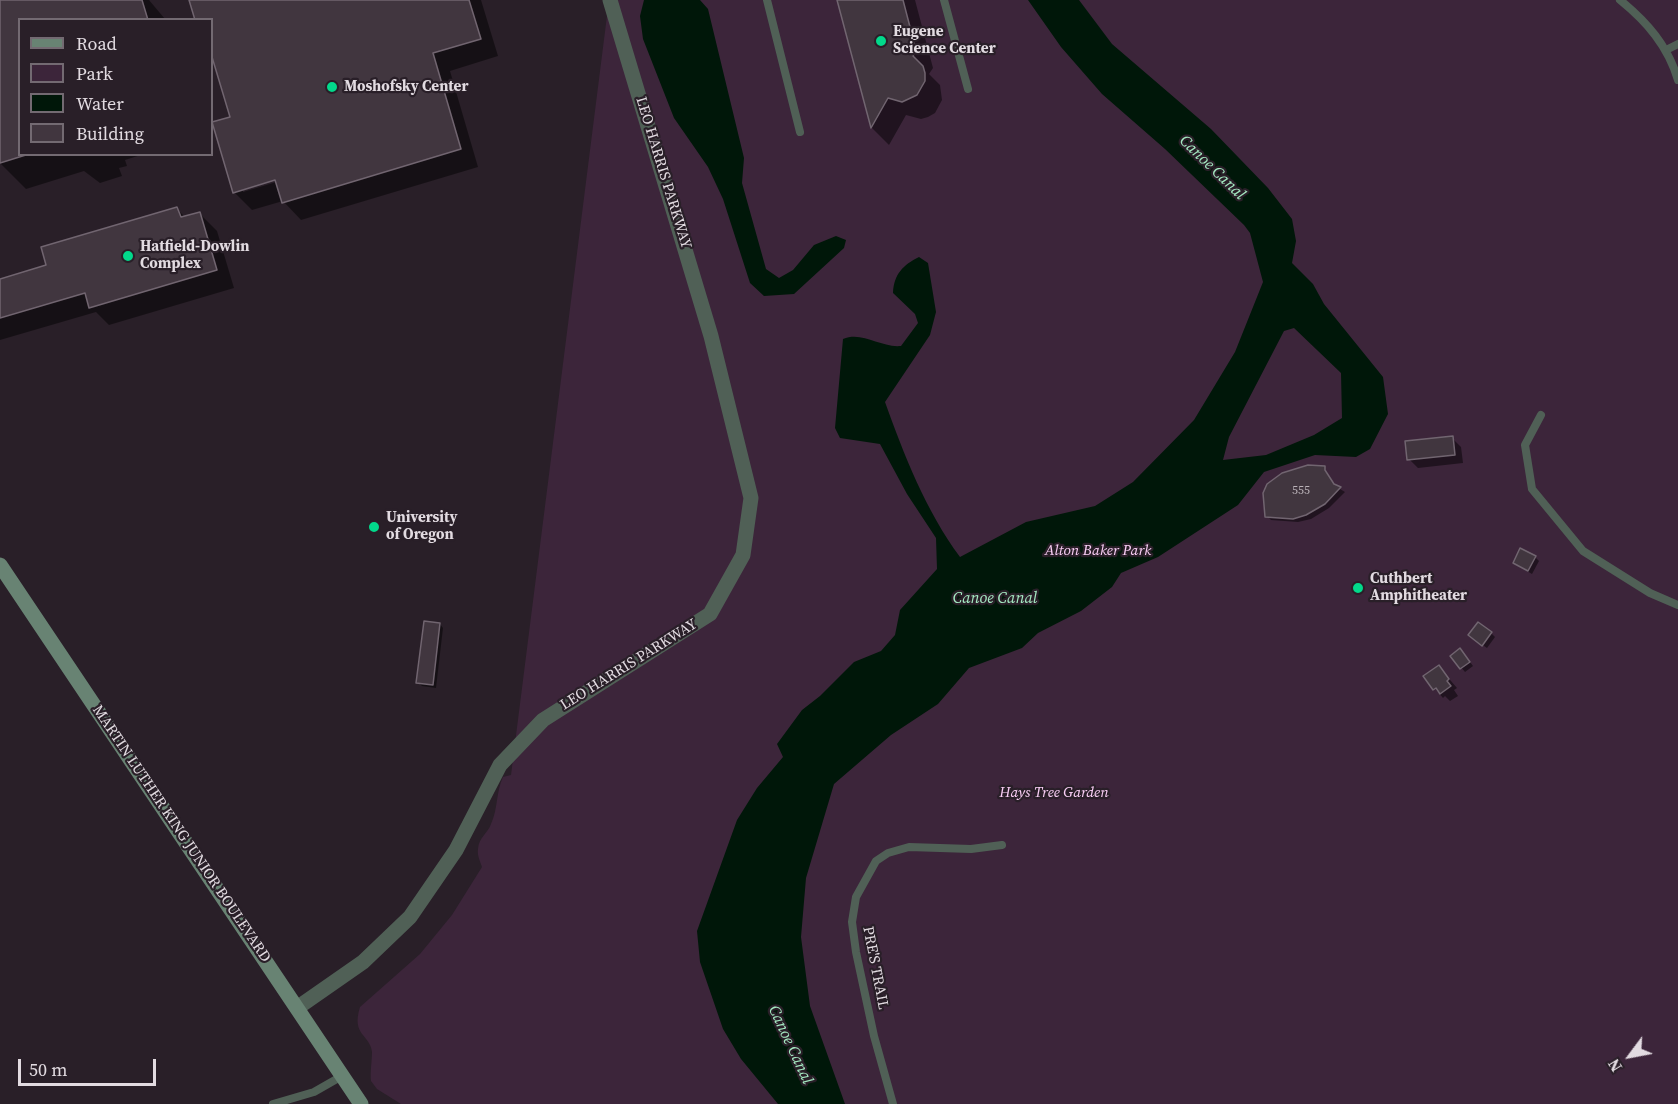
<!DOCTYPE html>
<html>
<head>
<meta charset="utf-8">
<style>
  body { margin:0 }
  #map { position:relative; width:1678px; height:1104px; overflow:hidden; background:#291f28; font-family:"Source Serif 4",serif }
  canvas { display:block }
  .legend { position:absolute; left:18px; top:18px; width:195px; height:138px; box-sizing:border-box; background:#291f28; border:2px solid #736a72; margin:0; padding:8px 10px; list-style:none; font-size:18px; color:#e2dbe1 }
  .legend li { display:flex; align-items:center; gap:12px; height:30px }
  .legend b { width:30px; border:2px solid #736a72 }
  .north { position:absolute; left:1600px; top:1026px; width:60px; height:60px; -webkit-text-stroke:4px #291f28; paint-order:stroke; rotate:238deg; font-size:16px; font-weight:700; line-height:24px; text-align:center; color:#e2dbe1 }
  .north::after { content:''; display:block; margin:auto; width:21px; height:27px; background:#e2dbe1; clip-path:polygon(50% 0,100% 100%,50% 72%,0 100%) }
  .scale { position:absolute; left:18px; top:1059px; width:138px; height:27px; box-sizing:border-box; border:3px solid #e2dbe1; border-top:0; padding-left:8px; font-size:18px; line-height:21px; white-space:nowrap; color:#e2dbe1; -webkit-text-stroke:4px #291f28; paint-order:stroke }
</style>
</head>
<body>
<div id="map">
<canvas width="1678" height="1104"></canvas>
<ul class="legend">
<li><b style="height:8px;background:#688373"></b>Road</li>
<li><b style="height:16px;background:#3c253a"></b>Park</li>
<li><b style="height:16px;background:#001709"></b>Water</li>
<li><b style="height:16px;background:#41363f"></b>Building</li>
</ul>
<div class="north">N</div>
<div class="scale">50 m</div>
</div>
<script>
const ctx = document.querySelector('canvas').getContext('2d');
ctx.lineJoin = 'round';
function paint(path, color) {
  ctx.fillStyle = color;
  ctx.fill(path, 'evenodd');
}
function strokePath(path, color, width, dash) {
  ctx.strokeStyle = color;
  ctx.lineWidth = width;
  ctx.lineCap = dash ? 'butt' : 'round';
  ctx.setLineDash(dash || []);
  ctx.stroke(path);
}
function label(font, color, halo, rows, align = 'center') {
  ctx.font = font + ' "Source Serif 4",serif';
  ctx.lineWidth = 4.5;
  ctx.setLineDash([]);
  ctx.textBaseline = 'middle';
  ctx.strokeStyle = halo;
  ctx.fillStyle = color;
  for (const [text, x, y, turn = 0] of rows) {
    ctx.save();
    ctx.translate(x, y);
    ctx.rotate((+turn || 0) * Math.PI / 180);
    ctx.textAlign = isNaN(turn) ? turn : align;
    if (halo) ctx.strokeText(text, 0, 0);
    ctx.fillText(text, 0, 0);
    ctx.restore();
  }
}
const green = new Path2D(`
  M 609,0 L 1678,0 L 1678,1104 L 401,1104 L 377,1089 L 371,1081 C 370,1072 372,1061 372,1052 C 370,1034 351,1036 360,1007 L 420,954 L 452,915 L 482,867 C 480,861 477,855 478,849 C 479,837 488,833 491,824 C 498,809 496,792 503,777 L 511,775 Z`);
const water = new Path2D(`
  M 644,0 L 700,0 L 708,9 L 744,158 L 742,183 L 766,269 L 779,278 L 793,270 L 814,245 L 836,236 L 846,240 L 844,248 L 794,294 L 764,296 L 750,283 L 723,199 L 708,167 L 674,118 L 643,39 L 640,16 Z
  M 1028,0 L 1079,0 L 1112,44 L 1211,129 L 1268,188 L 1292,219 L 1296,241 L 1292,263 L 1313,284 L 1324,304 L 1383,377 L 1388,414 L 1370,449 L 1356,457 L 1315,455 L 1264,472 L 1238,505 L 1158,557 L 1121,573 L 1112,587 L 1081,611 L 1038,633 L 1022,648 L 969,668 L 938,704 L 891,735 L 834,784 L 806,878 L 801,937 L 810,1006 L 845,1104 L 778,1104 L 741,1059 L 723,1029 L 700,962 L 697,931 L 737,820 L 757,788 L 783,757 L 777,744 L 802,710 L 820,696 L 854,662 L 881,651 L 895,635 L 900,610 L 937,569 L 936,538 L 907,494 L 880,444 L 840,438 L 835,428 L 843,339 C 863,331 880,348 901,346 L 918,323 L 915,314 L 893,293 C 894,274 903,265 919,257 L 928,263 L 936,312 L 930,335 L 885,402 C 904,455 926,511 960,557 L 1026,522 L 1095,506 L 1133,482 L 1194,420 L 1235,352 L 1263,282 L 1250,233 L 1244,225 L 1165,149 L 1102,94 L 1061,47 ZM 1294,328 L 1341,373 L 1342,418 L 1314,435 L 1266,455 L 1223,460 L 1229,437 L 1284,331 Z`);
const shadow = new Path2D(`
  M 0,0 L 149,0 L 165,19 L 20,20 L 20,154 L 144,154 L 125,160 L 127,166 L 119,168 L 122,176 L 100,183 L 84,171 L 26,189 L 0,163 Z
  M 191,0 L 481,0 L 498,56 L 450,71 L 478,167 L 301,220 L 283,201 L 252,210 L 234,192 L 231,118 L 212,57 L 212,20 ZM 282,177 L 283,180 L 243,192 L 243,188 Z
  M 838,0 L 915,0 L 933,68 L 929,74 L 940,85 L 942,100 L 935,113 L 928,117 L 921,119 L 906,115 L 889,145 L 872,128 Z
  M 177,209 L 186,218 L 200,214 L 217,231 L 234,288 L 109,325 L 96,312 L 0,340 L 0,281 L 48,266 Z
  M 1452,438 L 1461,447 L 1463,463 L 1418,468 L 1409,459 Z
  M 1324,467 L 1335,486 L 1345,492 L 1329,508 L 1311,519 L 1298,522 L 1271,520 L 1267,516 Z
  M 1535,557 L 1539,561 L 1532,574 L 1514,563 Z
  M 440,624 L 443,628 L 436,688 L 422,686 L 418,682 Z
  M 1491,633 L 1495,637 L 1487,648 L 1474,639 Z
  M 1464,654 L 1473,666 L 1465,672 L 1452,656 Z
  M 1439,667 L 1457,688 L 1454,690 L 1458,696 L 1450,701 L 1445,696 L 1443,698 L 1425,677 Z`);
const building = new Path2D(`
  M 0,0 L 142,0 L 148,20 L 20,20 L 20,154 L 29,154 L 0,163 Z
  M 189,0 L 469,0 L 481,39 L 433,53 L 461,149 L 282,203 L 275,180 L 233,193 L 212,122 L 230,117 L 212,57 L 212,20 L 195,20 Z
  M 837,0 L 903,0 L 916,50 L 913,56 L 923,66 L 925,73 L 925,81 L 917,95 L 902,102 L 888,98 L 871,128 Z
  M 177,207 L 181,217 L 200,212 L 217,270 L 89,308 L 85,293 L 0,318 L 0,279 L 46,265 L 41,247 Z
  M 1453,436 L 1455,455 L 1407,460 L 1405,441 Z
  M 1308,465 L 1325,466 L 1325,470 L 1334,484 L 1341,487 L 1325,504 L 1306,515 L 1293,519 L 1265,517 L 1263,493 L 1267,484 L 1282,473 Z
  M 1520,548 L 1536,556 L 1528,571 L 1513,563 Z
  M 424,621 L 440,623 L 433,685 L 416,683 Z
  M 1478,622 L 1492,632 L 1482,646 L 1468,635 Z
  M 1460,648 L 1470,662 L 1460,669 L 1450,656 Z
  M 1439,665 L 1449,679 L 1447,681 L 1451,686 L 1440,694 L 1436,688 L 1433,690 L 1423,676 Z`);
const service = new Path2D(`
  M 767,0 L 800,132
  M 944,0 L 968,89
  M 1620,0 C 1647,22 1668,46 1678,80
  M 1666,50 L 1678,44
  M 1541,415 L 1525,445 L 1532,489 L 1583,551 L 1650,593 L 1678,605
  M 273,1104 L 314,1092 L 342,1076
  M 893,1104 L 874,1036 L 856,952 L 852,922 L 856,897 L 876,861 L 888,853 L 909,847 L 971,849 L 1002,845`);
const tertiary = new Path2D(`
  M 297,1008 L 363,962 L 410,917 L 456,850 L 500,765 L 543,720 L 710,614 L 743,555 L 751,498 L 711,336 L 610,0`);
const secondary = new Path2D(`
  M 0,565 L 361,1104`);
const markers = [
  [881,41,6,"#02d98b"],
  [332,87,6,"#02d98b"],
  [128,256,6,"#02d98b"],
  [374,527,6,"#02d98b"],
  [1358,588,6,"#02d98b"]
];
const numberNames = [
  ["555",1301,491]
];
const poiNames = [
  ["Eugene",893,32],
  ["Science Center",893,49],
  ["Moshofsky Center",344,87],
  ["Hatfield-Dowlin",140,247],
  ["Complex",140,264],
  ["University",386,518],
  ["of Oregon",386,535],
  ["Cuthbert",1370,579],
  ["Amphitheater",1370,596]
];
const streetNames = [
  ["LEO HARRIS PARKWAY",663,173,73],
  ["LEO HARRIS PARKWAY",629,665,-32],
  ["MARTIN LUTHER KING JUNIOR BOULEVARD",181,834,56],
  ["PRE'S TRAIL",875,968,79]
];
const parkNames = [
  ["Alton Baker Park",1098,551],
  ["Hays Tree Garden",1054,793]
];
const waterNames = [
  ["Canoe Canal",1212,168,44],
  ["Canoe Canal",995,599],
  ["Canoe Canal",790,1045,65]
];
paint(green, '#3c253a');
paint(water, '#001709');
paint(shadow, '#0007');
paint(building, '#41363f');
strokePath(building, '#716570', 1.5);
strokePath(service, '#506056', 8);
strokePath(tertiary, '#506056', 15);
strokePath(secondary, '#688373', 15);
for (const [x, y, r, color] of markers) {
  const dot = new Path2D();
  dot.arc(x, y, r, 0, 2 * Math.PI);
  ctx.fillStyle = color;
  ctx.fill(dot);
  strokePath(dot, '#291f28', 2);
}
label('12px', '#bab2b8', null, numberNames);
label('bold 15px', '#e2dbe1', '#291f28', poiNames, 'left');
label('15px', '#e2dbe1', '#291f28', streetNames);
label('italic 15px', '#facff6', '#291f28', parkNames);
label('italic 16px', '#a5eac2', '#291f28', waterNames);
</script>
</body>
</html>
